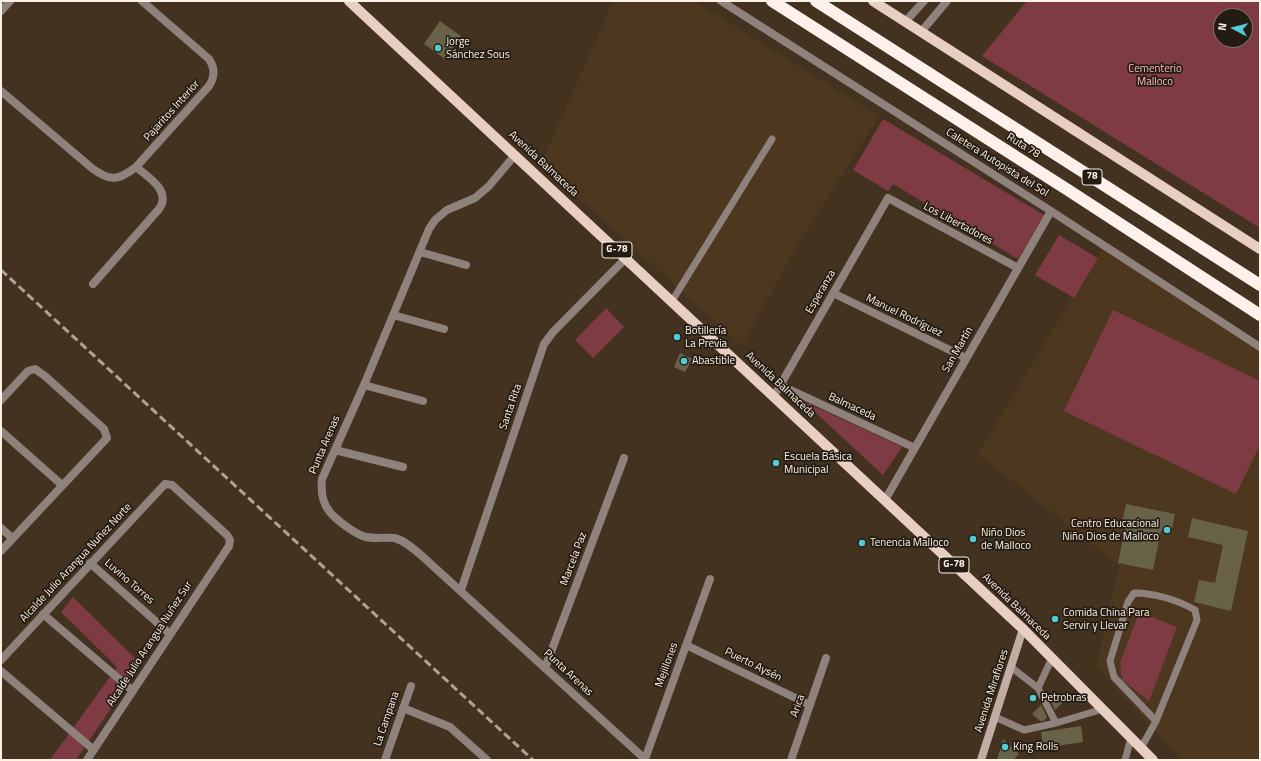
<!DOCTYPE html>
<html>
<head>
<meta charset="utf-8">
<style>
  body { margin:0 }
  #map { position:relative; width:1261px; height:761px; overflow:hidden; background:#43321f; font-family:"Titillium Web",sans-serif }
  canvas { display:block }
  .frame { position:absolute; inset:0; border:2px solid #fcf1e5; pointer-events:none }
  .north { position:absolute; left:1213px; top:8px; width:40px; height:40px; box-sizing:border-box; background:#241c13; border:1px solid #7a7167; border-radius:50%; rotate:277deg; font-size:11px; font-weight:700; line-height:16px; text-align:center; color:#fcf1e5 }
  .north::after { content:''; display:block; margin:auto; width:14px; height:18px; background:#52cbd7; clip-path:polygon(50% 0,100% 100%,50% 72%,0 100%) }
</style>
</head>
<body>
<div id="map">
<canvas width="1261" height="761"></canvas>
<div class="frame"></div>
<div class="north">N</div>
</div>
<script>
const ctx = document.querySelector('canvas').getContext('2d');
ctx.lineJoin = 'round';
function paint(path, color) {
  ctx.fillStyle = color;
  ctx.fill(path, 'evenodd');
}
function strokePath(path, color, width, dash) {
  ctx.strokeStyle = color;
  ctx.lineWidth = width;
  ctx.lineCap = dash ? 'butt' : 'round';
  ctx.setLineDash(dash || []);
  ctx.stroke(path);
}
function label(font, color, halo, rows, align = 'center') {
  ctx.font = font + ' "Titillium Web",sans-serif';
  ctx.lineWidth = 3.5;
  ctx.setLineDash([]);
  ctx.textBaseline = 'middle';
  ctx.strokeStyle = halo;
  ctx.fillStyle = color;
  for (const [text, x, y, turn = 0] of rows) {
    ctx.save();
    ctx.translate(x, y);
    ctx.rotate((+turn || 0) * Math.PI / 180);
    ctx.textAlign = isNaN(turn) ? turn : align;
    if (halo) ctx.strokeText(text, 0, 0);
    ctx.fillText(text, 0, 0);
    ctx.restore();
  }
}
const built = new Path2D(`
  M 613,1 L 694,1 L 879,116 L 794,251 L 742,346 L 541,164 Z
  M 1105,244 L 1260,345 L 1260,760 L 1181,760 L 1096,666 L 1119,566 L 1029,494 L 977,455 Z`);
const green = new Path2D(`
  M 1027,1 L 1260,1 L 1260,228 L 982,56 ZM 1221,16 L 1245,16 L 1245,40 L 1221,40 Z
  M 883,119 L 1044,215 L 1018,259 L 893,184 L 888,191 L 853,170 Z
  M 1059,235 L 1098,258 L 1074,298 L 1035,275 Z
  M 606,308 L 624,327 L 593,358 L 575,340 Z
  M 1113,310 L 1260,381 L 1260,445 L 1236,494 L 1064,411 Z
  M 803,401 L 902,447 L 883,475 Z
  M 73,597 L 141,664 L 76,760 L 50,760 L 117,667 L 61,612 Z
  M 1139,612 L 1177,627 L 1149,701 L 1122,680 L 1120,663 Z`);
const building = new Path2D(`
  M 440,21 L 461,36 L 445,59 L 424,44 Z
  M 680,353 L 692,359 L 685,372 L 674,367 Z
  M 1126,504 L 1175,514 L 1171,533 L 1161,531 L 1153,570 L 1118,563 L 1126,524 L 1122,523 Z
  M 1192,518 L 1248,531 L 1231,611 L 1194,602 L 1199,580 L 1215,583 L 1223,545 L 1188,537 Z
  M 1054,694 L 1062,703 L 1055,710 L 1049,698 Z
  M 1041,705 L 1047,717 L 1044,721 L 1040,721 L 1032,714 Z
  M 1081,726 L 1083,742 L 1043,748 L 1041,732 Z
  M 1003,739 L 1019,754 L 1013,760 L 997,760 Z`);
const service = new Path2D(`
  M 672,301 L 772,139
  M 1052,658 L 1038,688 L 1056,723
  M 1011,667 L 1038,688
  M 995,717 L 1024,730 L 1056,723 L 1103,709
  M 1141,748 L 1156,721 L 1197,620 L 1195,610 C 1178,600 1154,593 1134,593 L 1128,602 L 1110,661 L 1114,677 L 1156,721
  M 1125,760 L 1131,738`);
const minor = new Path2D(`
  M 721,1 L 1051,211 L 1260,347
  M 1,11 L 10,1
  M 905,22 L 924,1
  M 921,32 L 947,1
  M 1,91 L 93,169 C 111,182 119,180 136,167 L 209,86 C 215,77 215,68 209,59 L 142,1
  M 515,155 L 489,186 L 475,198 L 447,210 L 435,220 L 429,229 L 364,385 L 322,479 C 321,489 322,502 329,511 C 335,519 356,535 366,537 C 375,539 384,537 394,538 C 404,540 414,549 422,556 L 646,760
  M 420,252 L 466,265
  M 93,284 L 159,209 C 172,191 148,177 136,167
  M 833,293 L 966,358
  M 393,315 L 444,329
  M 364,385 L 423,401
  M 780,385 L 915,448
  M 774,396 L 888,198 L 1018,268
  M 1,400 L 28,371 L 35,369 L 45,376 L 104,429 L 107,438 L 1,551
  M 1,431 L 62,485
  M 335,450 L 403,467
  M 885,500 L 1051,211
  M 1,528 L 12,538
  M 90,563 L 170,634
  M 461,590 L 544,344 L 553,332 L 626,258
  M 43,614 L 133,691
  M 686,645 L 810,705
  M 1,660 L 165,484 L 172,485 L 227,535 L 230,540 L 229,546 L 87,760
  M 545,668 L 624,458
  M 1,671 L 94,750
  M 403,708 L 450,727 L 487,760
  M 645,759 L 710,579
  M 385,760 L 411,686
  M 791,760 L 826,658`);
const secondary = new Path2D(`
  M 981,760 L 1023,629`);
const primary = new Path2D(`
  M 349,1 L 1023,629 L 1153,760
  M 873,1 L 1260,249`);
const motorway = new Path2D(`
  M 772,1 L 1068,190 L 1260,315
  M 816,1 L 1260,285`);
const rail = new Path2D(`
  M 1,270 L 533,760`);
const markers = [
  [438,48,4,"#52cbd7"],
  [677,337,4,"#52cbd7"],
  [684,361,4,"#52cbd7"],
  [776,463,4,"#52cbd7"],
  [1167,530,4,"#52cbd7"],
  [973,539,4,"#52cbd7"],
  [862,543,4,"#52cbd7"],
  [1055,619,4,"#52cbd7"],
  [1033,698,4,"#52cbd7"],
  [1005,747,4,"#52cbd7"]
];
const shields = [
  [1092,177,20],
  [617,250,30],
  [954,565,30]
];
const shieldNames = [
  ["78",1092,177],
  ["G-78",617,250],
  ["G-78",954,565]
];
const poiNames = [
  ["Jorge",446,42],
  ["Sánchez Sous",446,55],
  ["Botillería",685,331],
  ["La Previa",685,344],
  ["Abastible",692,361],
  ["Escuela Básica",784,457],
  ["Municipal",784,470],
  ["Centro Educacional",1159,524,"right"],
  ["Niño Dios de Malloco",1159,537,"right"],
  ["Niño Dios",981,533],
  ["de Malloco",981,546],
  ["Tenencia Malloco",870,543],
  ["Comida China Para",1063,613],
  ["Servir y Llevar",1063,626],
  ["Petrobras",1041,698],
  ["King Rolls",1013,747]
];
const parkNames = [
  ["Cementerio",1155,69],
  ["Malloco",1155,82]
];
const streetNames = [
  ["Pajaritos Interior",172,111,-48],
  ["Ruta 78",1023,146,32],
  ["Caletera Autopista del Sol",997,163,32],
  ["Avenida Balmaceda",543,164,43],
  ["Los Libertadores",958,224,28],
  ["Esperanza",821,292,-60],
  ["Manuel Rodríguez",904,316,26],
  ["San Martín",958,350,-60],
  ["Avenida Balmaceda",780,385,43],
  ["Santa Rita",511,407,-71],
  ["Balmaceda",852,407,25],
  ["Punta Arenas",325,445,-67],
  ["Marcela Paz",574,559,-69],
  ["Alcalde Julio Arangua Nuñez Norte",76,563,-47],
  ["Luvino Torres",129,582,41],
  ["Avenida Balmaceda",1016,607,44],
  ["Alcalde Julio Arangua Nuñez Sur",150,644,-57],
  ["Mejillones",667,665,-70],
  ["Puerto Aysén",753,665,26],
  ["Punta Arenas",568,673,43],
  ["Avenida Miraflores",992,691,-72],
  ["Arica",798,706,-71],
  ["La Campana",387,719,-71]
];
paint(built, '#4d371e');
paint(green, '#7f3b43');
paint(building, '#686248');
strokePath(service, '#8f827d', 7);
strokePath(minor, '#8f827d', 8);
strokePath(secondary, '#c2ada5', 8);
strokePath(primary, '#e9cec4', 10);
strokePath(motorway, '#fef1ec', 12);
strokePath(rail, '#b0a394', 3, [8, 4]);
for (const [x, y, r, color] of markers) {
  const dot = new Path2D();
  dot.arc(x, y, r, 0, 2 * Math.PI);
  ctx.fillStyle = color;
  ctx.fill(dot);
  strokePath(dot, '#241c13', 1.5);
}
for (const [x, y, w] of shields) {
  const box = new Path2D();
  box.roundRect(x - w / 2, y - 8, w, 16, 3);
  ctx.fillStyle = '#241c13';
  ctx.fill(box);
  strokePath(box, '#fcf1e5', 1);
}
label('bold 10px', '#fcf1e5', null, shieldNames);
label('11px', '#fcf1e5', '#241c13', poiNames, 'left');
label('11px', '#fdbbc0', '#241c13', parkNames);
label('11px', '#fcf1e5', '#241c13', streetNames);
</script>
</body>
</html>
